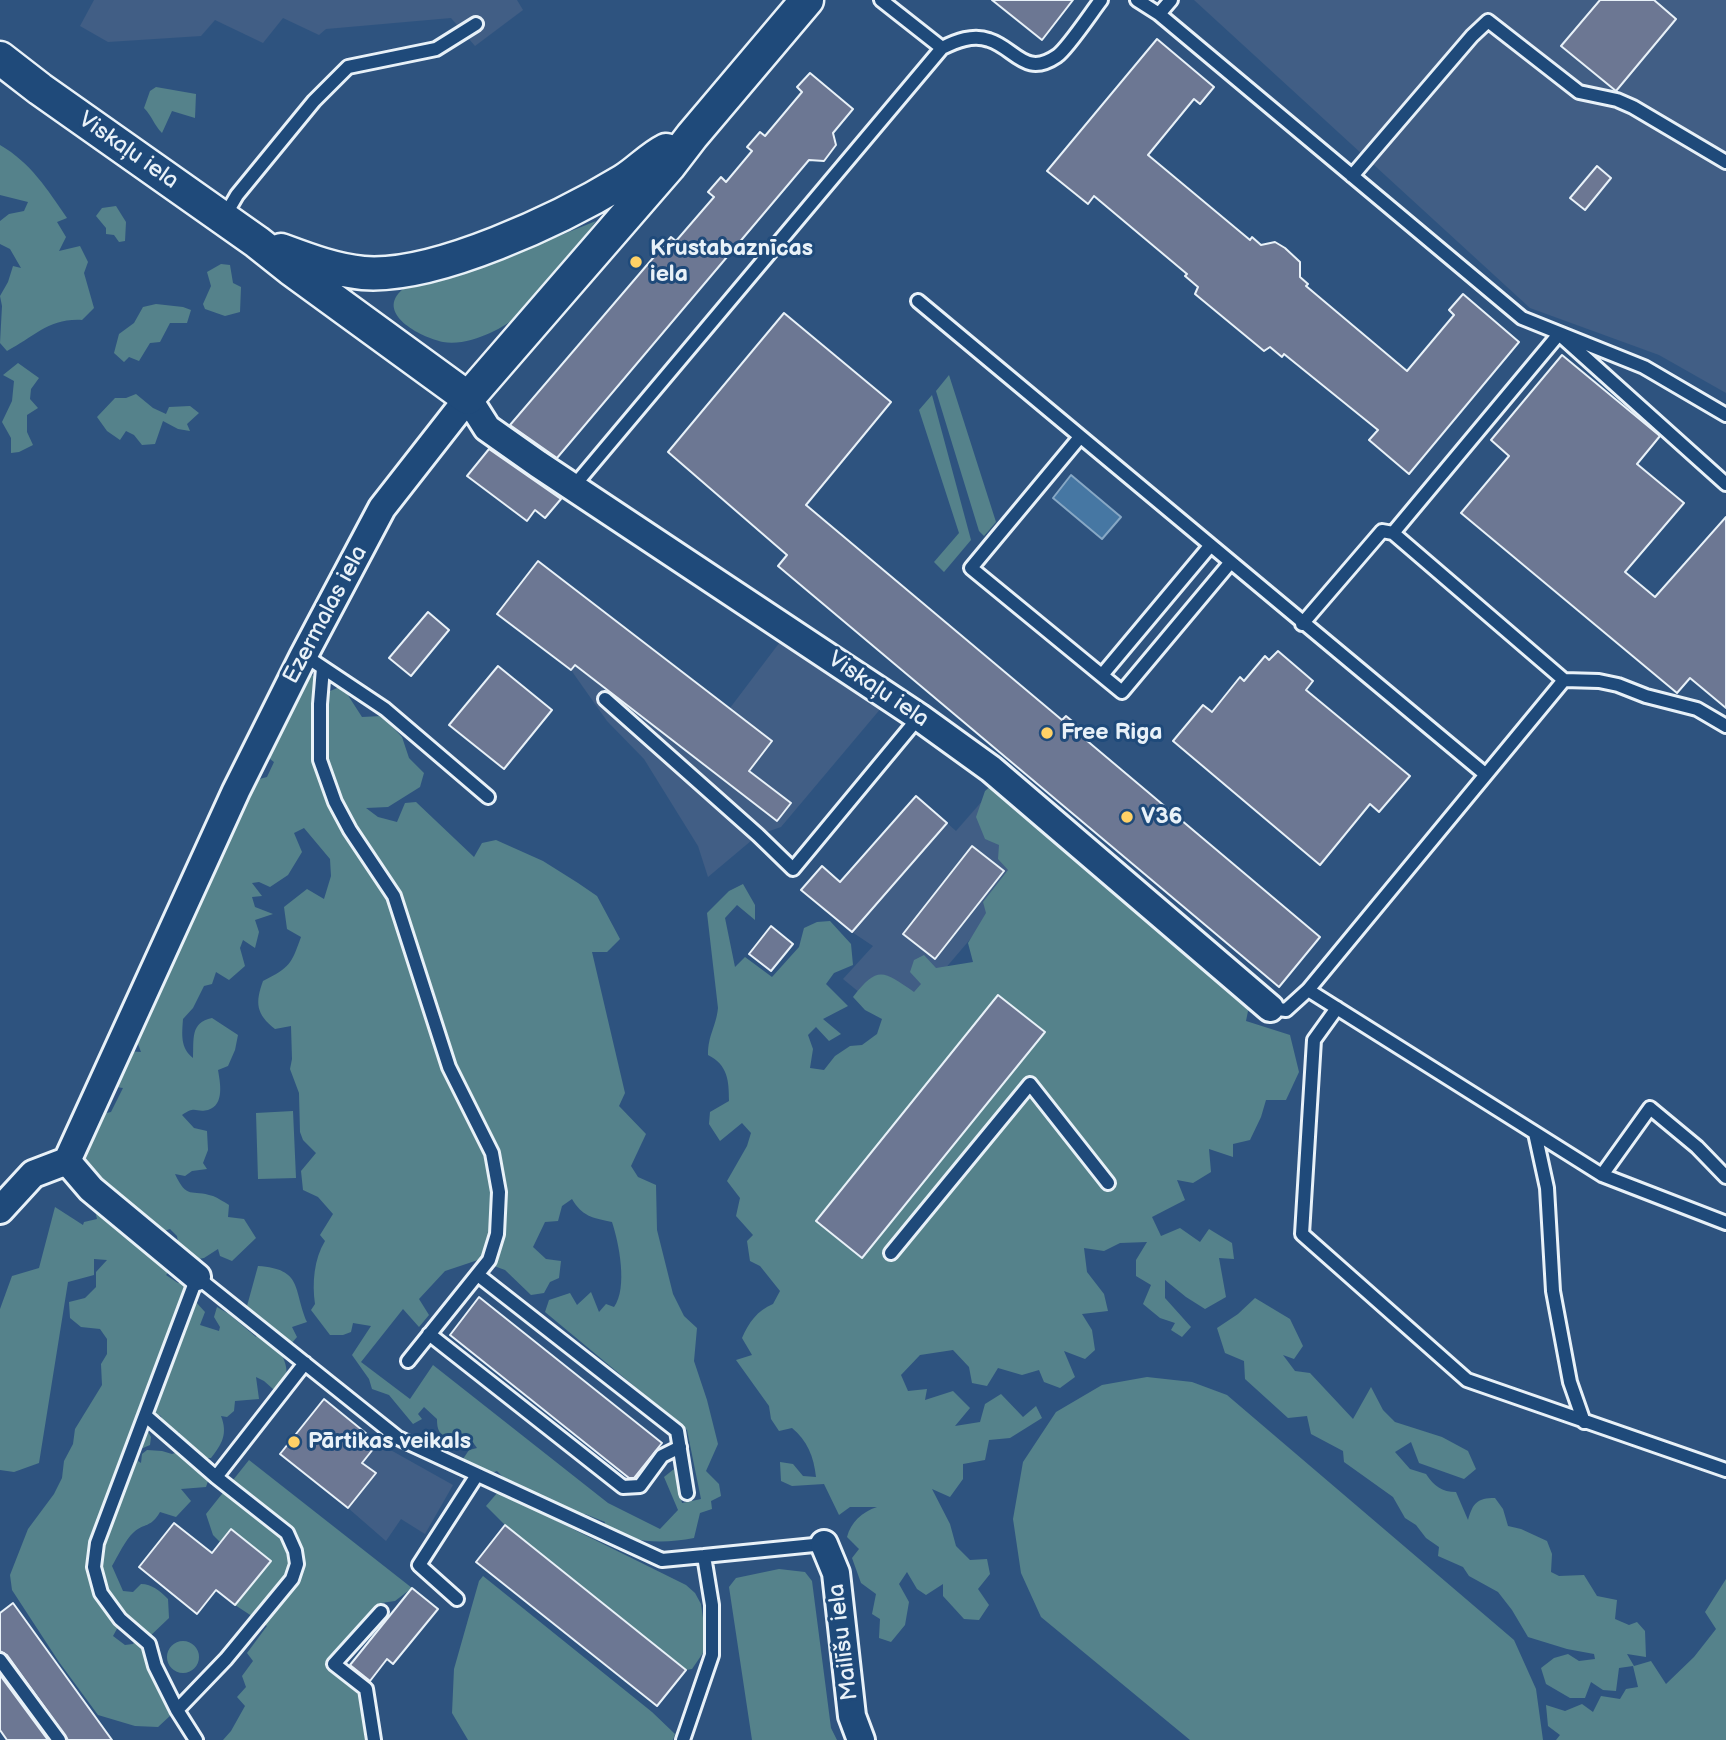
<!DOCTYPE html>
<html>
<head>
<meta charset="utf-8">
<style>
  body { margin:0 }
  canvas { display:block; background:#2e537f }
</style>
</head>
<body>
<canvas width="1726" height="1740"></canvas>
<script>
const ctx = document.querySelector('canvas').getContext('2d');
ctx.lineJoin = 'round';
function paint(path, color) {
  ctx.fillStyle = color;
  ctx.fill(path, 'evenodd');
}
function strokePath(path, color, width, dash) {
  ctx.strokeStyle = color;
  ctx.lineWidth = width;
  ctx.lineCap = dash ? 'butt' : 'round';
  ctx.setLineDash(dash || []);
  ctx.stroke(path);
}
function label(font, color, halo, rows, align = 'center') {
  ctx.font = font + ' "Balsamiq Sans",sans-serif';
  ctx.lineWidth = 6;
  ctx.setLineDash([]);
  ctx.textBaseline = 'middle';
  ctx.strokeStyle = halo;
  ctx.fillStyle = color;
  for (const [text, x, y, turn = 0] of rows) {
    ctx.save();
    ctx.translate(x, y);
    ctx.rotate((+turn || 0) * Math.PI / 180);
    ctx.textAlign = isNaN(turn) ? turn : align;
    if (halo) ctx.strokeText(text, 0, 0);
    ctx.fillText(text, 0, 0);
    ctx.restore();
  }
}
const built = new Path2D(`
  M 94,0 L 517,0 L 523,10 L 475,46 L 451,18 L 326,29 L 319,35 L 283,18 L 263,43 L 215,20 L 201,36 L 108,42 L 80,26 Z
  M 1194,0 L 1726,0 L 1726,393 L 1659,355 L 1530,308 Z
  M 783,638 L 882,707 L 781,827 L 758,835 L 708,877 L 698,846 L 644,759 L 607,721 L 571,670 L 575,665 L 749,771 L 730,708 Z
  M 998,783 L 1058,836 L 898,1024 L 843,979 L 873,946 L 852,932 L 947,823 L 956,831 Z
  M 378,1443 L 453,1485 L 425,1534 L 401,1519 L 386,1541 L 348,1508 L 375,1473 L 362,1463 Z`);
const green = new Path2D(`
  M 156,87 L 196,94 L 195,118 L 172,111 L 162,133 C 154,125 152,116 144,108 L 150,91 Z
  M 0,145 C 31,163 47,189 67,218 L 57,222 L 66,237 L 59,251 L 80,246 L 88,262 L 84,273 L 94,308 L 82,320 C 49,318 34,337 7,351 L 0,343 L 2,306 L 0,296 L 8,282 L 13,266 L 21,268 L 10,249 L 0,244 L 0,221 L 9,214 L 24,211 L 28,202 L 0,195 Z
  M 116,206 L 126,222 L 125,241 L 119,242 L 114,235 L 106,234 L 106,228 L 96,216 L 102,208 Z
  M 596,221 C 568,259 535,314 490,333 C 477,339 458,345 443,342 C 420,337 374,313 403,289 L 502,259 Z
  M 221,264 L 230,265 L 233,283 L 241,287 L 240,312 L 225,316 L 205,309 L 203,304 L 211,286 L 207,272 Z
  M 156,304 L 183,307 L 191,310 L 187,323 L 170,323 L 160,342 L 150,343 L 139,361 L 129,357 L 124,362 L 114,353 L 119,334 L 134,323 L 143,307 Z
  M 18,363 L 39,378 L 31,389 L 30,399 L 38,408 L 27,415 L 27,432 L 33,445 L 19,452 L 11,453 L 11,438 L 2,422 L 12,401 L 14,381 L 3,375 Z
  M 949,375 L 996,522 L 984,536 L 979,531 L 936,391 Z
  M 136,394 L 153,408 L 166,414 L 169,407 L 190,406 L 199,413 L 187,424 L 190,431 L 178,429 L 163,421 L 155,444 L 142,445 L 134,435 L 126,431 L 120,440 L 107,431 L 97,417 L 115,398 L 126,398 Z
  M 932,395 L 971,540 L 944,572 L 934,562 L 959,533 L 919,410 Z
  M 303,673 L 321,678 L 323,694 L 342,686 L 362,717 L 382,716 L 402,737 L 409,758 L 424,773 L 420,787 L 388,807 L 366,808 L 378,817 L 397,822 L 405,803 L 416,802 L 474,857 L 482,843 L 496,840 L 543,861 L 578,883 L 597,896 L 620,939 L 607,952 L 592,952 L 625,1093 L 619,1106 L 646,1134 L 631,1166 L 638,1177 L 656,1185 L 657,1230 L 673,1294 L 684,1316 L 697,1328 L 694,1361 L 707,1400 L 718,1444 L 706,1471 L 719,1484 L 721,1496 L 711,1501 L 712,1509 L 700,1513 L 694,1538 C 663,1544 633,1543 604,1529 L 605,1522 L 585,1514 L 575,1516 L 548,1505 L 540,1496 L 504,1478 L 497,1471 L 487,1475 L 466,1467 L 463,1459 L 469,1450 L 477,1448 L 469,1437 L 458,1432 L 450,1438 C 439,1435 437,1430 437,1419 L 424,1407 L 418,1414 L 422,1419 L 413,1424 L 389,1395 L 372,1389 L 369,1379 L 352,1355 L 371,1326 L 353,1323 L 351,1332 L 343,1335 L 330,1335 L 311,1310 L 315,1304 C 312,1283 314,1259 325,1241 L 320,1235 L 333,1214 L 318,1197 L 303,1190 L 301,1171 L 316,1153 L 303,1140 L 300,1132 L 299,1093 L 290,1069 L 292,1059 L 291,1026 L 275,1029 C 256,1014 255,1003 263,981 C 290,967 291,965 301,937 L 287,929 L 284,907 L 307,889 L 324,899 L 331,876 L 330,859 L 304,828 L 294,833 L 302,852 L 288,875 L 270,887 L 259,882 L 252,883 L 262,896 L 252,897 L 255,907 L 273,914 L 255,920 L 259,932 L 255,948 L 243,940 L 240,948 L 245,966 L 229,980 L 216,972 L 212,984 L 204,986 L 193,1008 L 183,1019 C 182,1034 180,1048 193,1058 C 194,1040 190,1022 212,1018 L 238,1035 L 235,1050 L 228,1066 L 218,1070 C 220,1082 225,1105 208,1110 C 195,1113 196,1105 182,1115 L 194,1128 L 207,1131 L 208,1150 L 203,1163 L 207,1169 L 192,1171 L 185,1176 L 175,1174 C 187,1200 191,1189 213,1196 C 218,1198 224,1202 229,1205 L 228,1217 L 244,1219 L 256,1238 L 232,1261 L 220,1256 L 218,1249 L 204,1258 L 193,1260 L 179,1248 L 177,1236 L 170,1229 L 161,1232 L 173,1267 L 166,1275 L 178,1283 L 189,1283 L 199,1292 L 194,1300 L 205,1312 L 200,1325 L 219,1331 L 220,1327 L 214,1317 L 217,1307 L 229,1314 L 256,1337 L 262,1327 L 247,1306 L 258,1266 C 303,1269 293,1289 307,1322 L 292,1327 L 297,1337 L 290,1345 L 279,1349 C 287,1365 290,1373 281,1389 L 273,1389 L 264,1381 L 256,1377 L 259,1399 L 235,1401 L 234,1411 L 227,1417 L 221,1416 C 228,1434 222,1444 211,1458 L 201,1458 L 179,1440 L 179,1432 L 169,1432 L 163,1427 L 161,1416 L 152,1413 L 146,1428 L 151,1437 L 150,1445 L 136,1451 L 138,1461 L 141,1463 L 142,1454 L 147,1450 L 162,1451 L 172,1454 L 178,1452 L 187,1454 L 184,1461 L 195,1466 L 209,1478 L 206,1487 L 181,1489 L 191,1501 L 176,1517 L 160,1512 C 151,1528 144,1523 134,1532 C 125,1540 118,1556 112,1566 L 123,1591 L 133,1592 L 141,1584 C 152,1584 160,1591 168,1599 L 169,1618 L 148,1638 L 119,1625 L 113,1636 L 125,1645 L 133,1644 L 137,1639 L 145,1653 L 161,1663 L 175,1699 L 172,1714 L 158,1727 L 135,1726 L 98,1715 L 59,1662 L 12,1590 L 10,1575 L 28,1529 L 54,1494 L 62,1478 L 64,1461 L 73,1444 L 75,1429 L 102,1385 L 101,1364 L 107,1354 L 107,1339 L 100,1329 L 81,1327 L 70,1318 L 69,1302 L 85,1298 L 96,1287 L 96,1272 L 107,1260 L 94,1259 L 94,1275 L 68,1282 L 39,1463 L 14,1472 L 0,1470 L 0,1309 L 12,1276 L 39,1268 L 55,1207 L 83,1225 L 84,1222 L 97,1219 L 84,1162 L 102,1114 L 111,1112 L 123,1088 L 109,1086 L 125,1051 L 141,1052 L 138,1044 L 131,1041 L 170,961 L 176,955 L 173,947 L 241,801 L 250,794 L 248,782 L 267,777 L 274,762 C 259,752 259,732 259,715 L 267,715 L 276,689 L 274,686 ZM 572,1199 C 582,1216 592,1218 612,1222 C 619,1243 628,1288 614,1307 L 606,1304 L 599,1312 L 591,1292 L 577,1305 L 570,1293 L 549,1300 L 545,1312 L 687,1430 L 701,1499 L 682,1503 L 674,1469 L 664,1477 L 678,1510 L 660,1529 L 608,1503 L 433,1365 L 410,1399 L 361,1362 L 403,1309 L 419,1327 L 429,1315 L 419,1299 L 445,1271 L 478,1260 L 505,1270 L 531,1295 L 544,1293 L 550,1282 L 559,1278 L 561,1261 L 546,1259 L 533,1247 L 545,1222 L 558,1221 L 562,1206 Z
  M 998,780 L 1249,1006 L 1246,1021 L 1290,1035 L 1299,1072 L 1286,1100 L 1266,1100 L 1261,1117 L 1250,1140 L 1233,1144 L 1233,1157 L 1209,1149 L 1211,1172 L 1193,1183 L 1177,1180 L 1185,1200 L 1152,1217 L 1161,1236 L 1180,1228 L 1200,1242 L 1209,1229 L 1232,1243 L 1234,1259 L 1219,1258 L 1226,1297 L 1205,1309 L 1186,1297 L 1165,1280 L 1165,1298 L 1191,1327 L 1182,1337 L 1171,1330 L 1175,1323 L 1160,1318 L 1143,1304 L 1151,1285 L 1136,1276 L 1136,1260 L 1147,1242 L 1120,1243 L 1104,1251 L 1084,1248 L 1087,1272 L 1104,1294 L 1108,1311 L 1082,1314 L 1092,1330 L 1095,1350 L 1085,1359 L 1064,1351 L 1075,1377 L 1060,1388 L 1044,1382 L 1039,1370 L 1022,1375 L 998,1368 L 987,1386 L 972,1383 L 969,1367 L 953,1350 L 920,1355 L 901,1375 L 908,1391 L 927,1389 L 925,1400 L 953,1391 L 970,1408 L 955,1426 L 980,1422 L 985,1404 L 1001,1394 L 1023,1417 L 1036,1406 L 1042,1418 L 1010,1438 L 989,1440 L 985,1460 L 963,1464 L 963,1479 L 950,1497 L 932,1489 L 950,1524 L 956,1546 L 970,1560 L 987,1559 L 990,1574 L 978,1589 L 989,1605 L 979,1620 L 964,1619 L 943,1596 L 943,1584 L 926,1595 L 917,1589 L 907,1572 L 899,1584 L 909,1602 L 905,1625 L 891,1642 L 879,1638 L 880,1619 L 872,1614 L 876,1594 L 861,1583 L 852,1558 L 859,1549 L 847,1537 C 851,1522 862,1512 877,1507 L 850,1507 L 839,1515 L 824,1484 L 792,1486 L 781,1481 L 780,1462 L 793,1464 L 803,1476 L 816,1477 C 814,1457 807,1440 792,1428 L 779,1431 L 771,1419 L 769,1406 L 736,1360 L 752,1355 L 742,1338 C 749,1322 757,1311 773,1304 L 780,1291 L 760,1266 L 750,1261 L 747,1241 L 753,1235 L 736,1216 L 740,1198 L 727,1181 L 747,1146 L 751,1133 L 742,1123 L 720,1141 L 709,1124 L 710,1112 L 729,1101 C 729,1081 728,1065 708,1055 C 708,1035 716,1027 718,1008 L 707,913 L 729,891 L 743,884 L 755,905 L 755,920 L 737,905 L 725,918 L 735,967 L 745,957 L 772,977 L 799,947 L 804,928 L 817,922 L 830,921 L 851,944 L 853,965 L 834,973 L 826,984 L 848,1006 L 823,1019 L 841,1034 L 829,1041 L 816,1027 L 808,1035 L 813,1049 L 810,1068 L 824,1070 L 835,1056 L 850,1046 L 862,1045 L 877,1034 L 882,1019 L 865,1010 L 853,997 C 878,965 883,971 914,992 L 921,984 L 910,972 L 914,960 L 924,955 L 936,968 L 973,962 L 968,943 L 986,913 L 983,902 L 1008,870 L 998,859 L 999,845 L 985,839 L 976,817 L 985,791 Z
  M 293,1111 L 296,1178 L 258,1179 L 256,1113 Z
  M 1255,1298 L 1290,1319 L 1303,1346 L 1294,1359 L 1283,1355 L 1295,1371 L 1310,1373 L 1353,1419 L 1371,1387 L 1383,1410 L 1395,1422 L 1442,1437 L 1468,1451 L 1476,1469 L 1464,1479 L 1419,1463 L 1411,1442 L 1395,1452 L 1410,1469 L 1426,1474 C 1434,1486 1442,1492 1456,1492 L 1468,1520 C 1473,1503 1477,1498 1495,1498 L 1503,1509 L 1508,1526 L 1521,1529 L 1547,1541 L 1552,1554 L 1551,1572 L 1559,1576 L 1584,1575 L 1597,1596 L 1617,1600 L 1615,1619 L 1629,1625 L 1637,1622 L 1645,1631 L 1646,1657 L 1627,1654 L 1634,1666 L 1651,1661 L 1666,1684 L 1694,1657 L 1716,1629 L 1705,1612 L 1726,1579 L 1726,1740 L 1556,1740 L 1560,1735 L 1548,1726 L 1546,1705 L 1565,1711 L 1582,1704 L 1593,1712 L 1601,1696 L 1620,1699 L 1626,1689 L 1638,1687 L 1633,1666 L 1619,1668 L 1616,1691 L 1603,1690 L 1591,1682 L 1585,1698 L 1570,1698 L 1546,1684 L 1541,1668 L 1554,1658 L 1568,1654 L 1579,1661 L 1595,1659 L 1594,1654 L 1567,1649 L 1528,1637 L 1512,1610 L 1498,1592 L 1469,1576 L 1463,1567 L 1438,1556 L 1439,1547 L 1426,1538 L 1416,1525 L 1405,1518 L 1393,1497 L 1344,1462 L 1343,1451 L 1311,1434 L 1307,1416 L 1288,1418 L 1245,1379 L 1244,1361 L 1225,1353 L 1217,1328 L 1238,1314 Z
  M 1147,1377 L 1192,1382 L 1227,1395 L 1514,1640 L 1536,1689 L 1543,1740 L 1190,1740 L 1041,1617 L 1021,1573 L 1013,1519 L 1023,1462 L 1056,1412 L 1102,1385 Z
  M 249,1460 L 412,1588 L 395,1601 L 381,1603 L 358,1627 L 326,1668 L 362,1697 L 365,1740 L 223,1740 L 231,1731 L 245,1706 L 237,1697 L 246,1687 L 242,1676 L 253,1661 L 247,1653 L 267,1626 L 235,1605 L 271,1561 L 231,1529 L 220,1542 L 213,1535 L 206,1514 Z
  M 498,1492 L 686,1585 L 695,1593 L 701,1604 L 704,1625 L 703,1653 L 692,1669 L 686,1670 L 505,1525 L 486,1506 Z
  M 779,1569 L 805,1572 L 812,1581 L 831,1728 L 837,1740 L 752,1740 L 729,1587 L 736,1578 Z
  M 483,1576 L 652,1712 L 675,1734 L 673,1740 L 468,1740 L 452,1713 L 454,1669 L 479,1581 Z
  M167 1657a16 16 0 1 1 32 0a16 16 0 1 1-32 0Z`);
const water = new Path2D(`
  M 1071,475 L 1121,517 L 1102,539 L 1053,498 Z`);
const building = new Path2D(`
  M 992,0 L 1073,0 L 1042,40 Z
  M 1600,0 L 1654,0 L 1676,19 L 1616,91 L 1561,46 Z
  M 1157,39 L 1214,87 L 1200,104 L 1194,99 L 1148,155 L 1250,240 L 1252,237 L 1261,245 L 1275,242 L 1285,248 L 1300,262 L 1300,277 L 1308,284 L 1306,286 L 1407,371 L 1454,315 L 1449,310 L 1463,294 L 1519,342 L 1409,474 L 1369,440 L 1378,430 L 1284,354 L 1282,357 L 1270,347 L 1264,351 L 1195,294 L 1198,287 L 1185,276 L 1187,274 L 1094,196 L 1088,204 L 1047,171 Z
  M 810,73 L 853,109 L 833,133 L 836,145 L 824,161 L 809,160 L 557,458 L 510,425 L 671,237 L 676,241 L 714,197 L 708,192 L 721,177 L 726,182 L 752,151 L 747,147 L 760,132 L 765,136 L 802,92 L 797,87 Z
  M 1597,166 L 1611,178 L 1585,210 L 1570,198 Z
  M 784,313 L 891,402 L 806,505 L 1062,720 L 1066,716 L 1083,730 L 1079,734 L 1320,937 L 1279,987 L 778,566 L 787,555 L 668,452 Z
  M 1562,355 L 1660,436 L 1637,464 L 1684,503 L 1625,572 L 1655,597 L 1726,517 L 1726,708 L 1690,678 L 1677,693 L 1461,513 L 1509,456 L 1491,440 Z
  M 489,449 L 561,499 L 545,518 L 535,510 L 527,521 L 467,476 Z
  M 538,561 L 772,741 L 749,771 L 791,803 L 777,821 L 575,665 L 571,670 L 497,614 Z
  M 428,612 L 449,630 L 411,676 L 389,658 Z
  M 1278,651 L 1313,681 L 1306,690 L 1410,776 L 1379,812 L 1370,804 L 1320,865 L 1173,741 L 1203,705 L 1212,712 L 1240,677 L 1244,681 L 1265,656 L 1269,660 Z
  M 498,666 L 552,710 L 504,769 L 449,725 Z
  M 916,796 L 947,823 L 852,932 L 801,890 L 822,866 L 840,882 Z
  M 972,846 L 1004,871 L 935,959 L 903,934 Z
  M 771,926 L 793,944 L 771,971 L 749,954 Z
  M 998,995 L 1045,1032 L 862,1258 L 816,1221 Z
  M 479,1297 L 662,1443 L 634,1478 L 629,1478 L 450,1335 Z
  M 324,1399 L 378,1443 L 362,1463 L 376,1473 L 348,1508 L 280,1454 Z
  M 174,1523 L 212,1553 L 231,1529 L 271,1561 L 235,1605 L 216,1590 L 197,1614 L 139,1567 Z
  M 505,1525 L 686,1670 L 657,1706 L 476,1562 Z
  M 412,1588 L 438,1609 L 393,1664 L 387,1659 L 370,1681 L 350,1665 Z
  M 13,1603 L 112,1740 L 68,1740 L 7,1655 L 0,1651 L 0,1613 Z
  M 0,1675 L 48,1740 L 7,1740 L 0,1730 Z`);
const service = new Path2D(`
  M 881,0 L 942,48
  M 1137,0 L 1159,14 L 1522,318 L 1644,367 L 1726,415
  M 1159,14 L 1171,0
  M 1352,176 L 1472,36 L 1488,21 L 1579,92 L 1617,100 L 1633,107 L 1726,162
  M 223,219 L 237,195 L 314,101 L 348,67 L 436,49 L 476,24
  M 918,301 L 1485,774
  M 1080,437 L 971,568 L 1122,692 L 1230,563
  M 1726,484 L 1559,334 L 1393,533 L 1564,680 L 1599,681 L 1618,685 L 1646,696 L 1697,709 L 1726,726
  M 573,487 L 942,48 C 956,41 973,34 989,40 C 1015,48 1025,78 1057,56 C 1068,48 1091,13 1101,0
  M 1302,624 L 1382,531 L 1393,533
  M 304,655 L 385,709 L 488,797
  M 323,668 L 320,704 L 320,760 L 335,802 L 350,830 L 394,896 L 449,1067 L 492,1153 L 499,1192 L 497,1234 L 489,1260 L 408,1361
  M 1102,675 L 1210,546
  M 605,699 L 758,835 L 793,869 L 919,717
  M 1308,990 L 1602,1175 L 1726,1223
  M 1270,1008 L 1286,1010 L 1308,990 L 1564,680
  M 1337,1008 L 1314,1040 L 1302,1234 L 1467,1380 L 1726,1470
  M 1535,1133 L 1547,1188 L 1553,1291 L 1570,1382 L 1584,1422
  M 1602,1175 L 1650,1108 L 1697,1147 L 1726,1177
  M 891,1253 L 1030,1084 L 1108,1183
  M 478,1275 L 677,1431 L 687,1493
  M 429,1334 L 623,1487 L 640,1486 L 662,1456 L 680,1447
  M 146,1416 L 216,1477 L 287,1533 L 295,1551 L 297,1564 L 292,1579 L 226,1659 L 177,1710
  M 216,1477 L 305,1363
  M 704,1556 L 824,1544
  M 457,1599 L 419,1565 L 477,1475
  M 0,1660 L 59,1740
  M 196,1740 L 177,1710 L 155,1666 L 149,1644 L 120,1619 L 101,1593 L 94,1567 L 97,1543 L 197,1277 L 398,1438 L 662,1560 L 704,1556 L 712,1605 L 712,1655 L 683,1740
  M 374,1740 L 366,1689 L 334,1664 L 381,1612`);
const minor = new Path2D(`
  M 67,1161 L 236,791 L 304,655 L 382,508 L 468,398 L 487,428 L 538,464 L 919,717 L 991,769 L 1270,1008
  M 67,1161 L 91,1189 L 197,1277
  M 0,1210 L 33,1174 L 67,1161
  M 824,1544 L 836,1573 L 852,1716 L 861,1740`);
const tertiary = new Path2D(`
  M 0,58 L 40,89 L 257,242 L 291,269 L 468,398 L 669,166 L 692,136 L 807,0
  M 281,250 C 308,260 334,270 363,273 C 435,279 562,218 623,181 C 638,172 650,158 666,150`);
const markers = [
  [636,262,7,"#ffd166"],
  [1047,733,7,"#ffd166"],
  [1127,817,7,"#ffd166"],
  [294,1442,7,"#ffd166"]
];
const streetNames = [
  ["Viskaļu iela",128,151,35],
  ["Ezermalas iela",326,615,-62],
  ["Viskaļu iela",878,690,34],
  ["Mailīšu iela",844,1642,-97]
];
const poiNames = [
  ["Krustabaznīcas",650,249],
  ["iela",650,275],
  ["Free Riga",1061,733],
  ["V36",1141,817],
  ["Pārtikas veikals",308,1442]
];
paint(built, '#415e85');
paint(green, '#55828b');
paint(water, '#4677a3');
strokePath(water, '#87a8c5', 2);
paint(building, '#6c7793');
strokePath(building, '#e8f1f8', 2);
strokePath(service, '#e8f1f8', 18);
strokePath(minor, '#e8f1f8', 32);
strokePath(tertiary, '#e8f1f8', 37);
strokePath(service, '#1f4a7a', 12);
strokePath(minor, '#1f4a7a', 26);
strokePath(tertiary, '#1f4a7a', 32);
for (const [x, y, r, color] of markers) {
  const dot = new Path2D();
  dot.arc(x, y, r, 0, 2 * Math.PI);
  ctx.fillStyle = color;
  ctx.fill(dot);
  strokePath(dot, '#1f4a7a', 2.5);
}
label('23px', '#e8f1f8', '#1f4a7a', streetNames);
label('bold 23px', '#e8f1f8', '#1f4a7a', poiNames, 'left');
</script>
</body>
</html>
